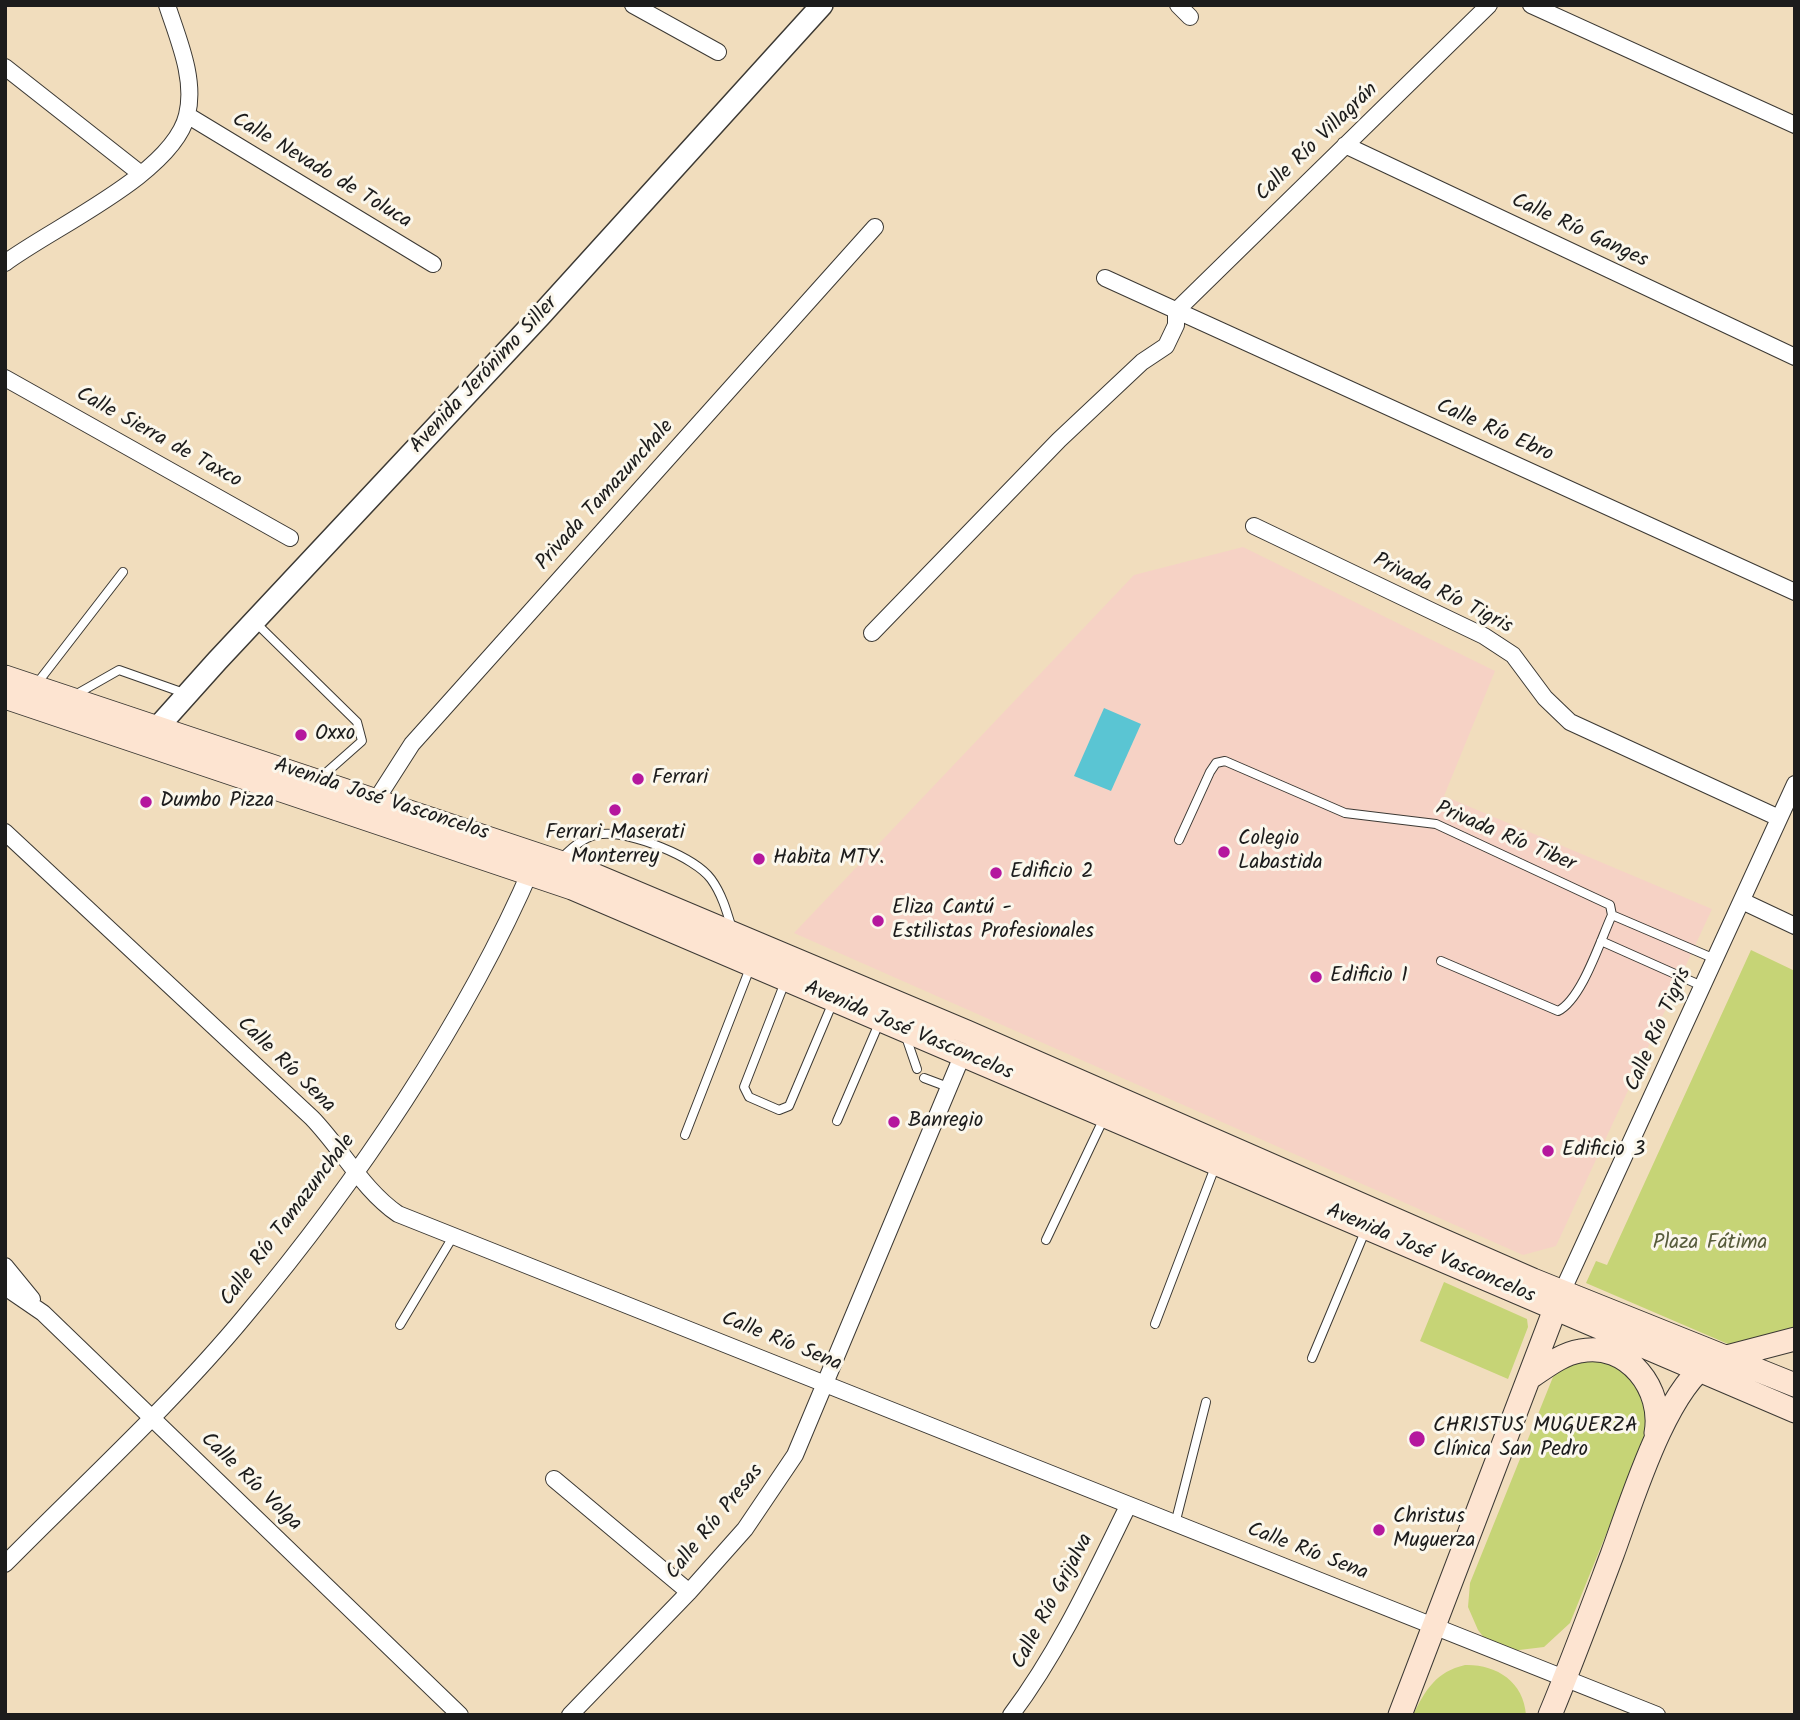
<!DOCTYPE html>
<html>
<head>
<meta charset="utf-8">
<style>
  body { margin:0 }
  #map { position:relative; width:1800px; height:1720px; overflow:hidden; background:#f1ddbd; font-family:Kalam,sans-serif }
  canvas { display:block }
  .frame { position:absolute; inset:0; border:7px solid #1c1c1c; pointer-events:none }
</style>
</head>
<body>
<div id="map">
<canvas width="1800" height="1720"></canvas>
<div class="frame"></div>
</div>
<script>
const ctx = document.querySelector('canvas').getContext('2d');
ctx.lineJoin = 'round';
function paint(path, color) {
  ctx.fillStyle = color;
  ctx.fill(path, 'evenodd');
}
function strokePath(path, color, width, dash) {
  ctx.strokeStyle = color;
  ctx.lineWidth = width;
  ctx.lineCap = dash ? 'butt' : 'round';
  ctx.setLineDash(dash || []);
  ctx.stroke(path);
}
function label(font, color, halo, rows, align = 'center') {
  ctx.font = font + ' Kalam,sans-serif';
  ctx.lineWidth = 6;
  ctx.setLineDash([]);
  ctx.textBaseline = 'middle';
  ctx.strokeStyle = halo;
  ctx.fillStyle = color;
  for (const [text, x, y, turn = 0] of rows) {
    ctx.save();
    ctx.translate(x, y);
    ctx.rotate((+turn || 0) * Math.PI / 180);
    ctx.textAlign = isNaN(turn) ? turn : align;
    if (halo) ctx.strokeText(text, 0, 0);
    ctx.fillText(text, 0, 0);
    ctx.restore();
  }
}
const built = new Path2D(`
  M 1243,547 L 1495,671 L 1444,796 L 1712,909 L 1556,1246 L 1523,1255 L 794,933 L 1134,575 Z`);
const green = new Path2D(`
  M 1751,950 L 1795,971 L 1795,1328 L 1735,1347 L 1586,1283 L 1596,1261 L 1607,1265 Z
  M 1444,1282 L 1527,1319 L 1528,1327 L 1508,1379 L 1420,1341 Z
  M 1599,1358 L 1641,1382 L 1648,1431 L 1570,1623 L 1544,1647 L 1511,1651 L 1485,1639 L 1478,1630 L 1468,1607 L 1470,1583 L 1553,1377 L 1571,1363 Z
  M 1465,1665 C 1495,1664 1524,1681 1526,1715 L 1413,1715 C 1426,1689 1436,1672 1465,1665 Z`);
const water = new Path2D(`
  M 1104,708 L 1141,724 L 1111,791 L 1074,776 Z`);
const service = new Path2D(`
  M 256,623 L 357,722 L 362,741 L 319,779
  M 35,686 L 123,572
  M 75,695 L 119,670 L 184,693
  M 1179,840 L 1210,772 L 1216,763 L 1225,761 L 1345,813 L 1436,824 L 1610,905 L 1612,915 C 1600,941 1582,999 1558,1011 L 1441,961
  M 561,859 C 571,848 586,835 602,834 C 630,831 695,857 711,879 C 722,894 727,912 732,929
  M 1612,915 L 1715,959
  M 1601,941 L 1702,986
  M 785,982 L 744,1087 L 749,1097 L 779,1110 L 789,1106 L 833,1002
  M 905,1034 L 917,1069
  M 924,1078 L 948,1087
  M 837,1121 L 880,1021
  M 685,1135 L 750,968
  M 1046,1240 L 1104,1118
  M 1155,1324 L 1215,1167
  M 400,1325 L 454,1235
  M 1312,1358 L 1366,1229
  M 1175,1524 L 1206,1402`);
const minor = new Path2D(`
  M 633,5 L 718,52
  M 1178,5 L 1190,17
  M 1531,5 L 1795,125
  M 5,67 L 141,174
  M 187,115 L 433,264
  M 1345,145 L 1795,357
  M 5,263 C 53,227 173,174 187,115 C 196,79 178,39 167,5
  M 1105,278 L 1795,592
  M 1176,311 L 1489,5
  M 5,378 L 290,538
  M 1254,526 L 1484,636 L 1513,655 L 1545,698 L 1570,722 L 1779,818
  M 872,633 L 1059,440 L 1142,362 L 1166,346 L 1176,325 L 1176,311
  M 371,808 L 412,744 L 875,227
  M 5,832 L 312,1118 C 342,1149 363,1190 398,1214 L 1657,1715
  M 1742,901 L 1795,926
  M 5,1266 L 32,1299
  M 5,1287 L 43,1313 L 460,1715
  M 1562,1292 L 1795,784
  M 554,1479 L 689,1592
  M 5,1564 C 84,1484 173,1403 245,1316 C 354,1186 466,1022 533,865
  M 570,1715 L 689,1592 L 745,1529 L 795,1455 L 962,1056
  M 1011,1715 C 1059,1651 1093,1577 1128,1506`);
const tertiary = new Path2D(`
  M 148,738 L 217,661 L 540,316 L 822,5`);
const secondary = new Path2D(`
  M 5,677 L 580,869 L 967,1032 L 1533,1280 L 1795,1385
  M 5,697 L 572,888 L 1795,1411
  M 1532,1376 C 1547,1366 1562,1354 1580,1351 C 1628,1341 1664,1390 1656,1433
  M 1400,1715 L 1560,1296
  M 1550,1715 C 1572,1662 1592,1608 1612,1555 C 1631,1504 1665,1389 1711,1361 L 1795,1339`);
const markers = [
  [301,735,7,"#b5179e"],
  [638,779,7,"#b5179e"],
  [146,802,7,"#b5179e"],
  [615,810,7,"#b5179e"],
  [1224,852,7,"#b5179e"],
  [759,859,7,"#b5179e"],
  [996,873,7,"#b5179e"],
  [878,921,7,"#b5179e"],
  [1316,977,7,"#b5179e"],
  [894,1122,7,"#b5179e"],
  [1548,1151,7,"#b5179e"],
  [1417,1439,9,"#b5179e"],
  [1379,1530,7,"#b5179e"]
];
const streetNames = [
  ["Calle Río Villagrán",1318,143,-44],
  ["Calle Nevado de Toluca",321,172,31],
  ["Calle Río Ganges",1579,232,25],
  ["Avenida Jerónimo Siller",485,376,-47],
  ["Calle Río Ebro",1494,432,24],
  ["Calle Sierra de Taxco",158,439,29],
  ["Privada Tamazunchale",606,496,-48],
  ["Privada Río Tigris",1442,595,27],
  ["Avenida José Vasconcelos",381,801,18],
  ["Privada Río Tiber",1505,838,23],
  ["Calle Río Tigris",1660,1030,-66],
  ["Avenida José Vasconcelos",908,1032,23],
  ["Calle Río Sena",285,1066,44],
  ["Calle Río Tamazunchale",289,1221,-53],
  ["Avenida José Vasconcelos",1430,1255,23],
  ["Calle Río Sena",781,1343,22],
  ["Calle Río Volga",250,1483,44],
  ["Calle Río Presas",716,1523,-51],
  ["Calle Río Sena",1307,1553,21],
  ["Calle Río Grijalva",1054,1602,-62]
];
const poiNames = [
  ["Oxxo",315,735],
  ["Ferrari",652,779],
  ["Dumbo Pizza",160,802],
  ["Ferrari Maserati",615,834,"center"],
  ["Monterrey",615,858,"center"],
  ["Colegio",1238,840],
  ["Labastida",1238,864],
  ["Habita MTY.",773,859],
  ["Edificio 2",1010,873],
  ["Eliza Cantú -",892,909],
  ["Estilistas Profesionales",892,933],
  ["Edificio 1",1330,977],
  ["Banregio",908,1122],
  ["Edificio 3",1562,1151],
  ["CHRISTUS MUGUERZA",1433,1427],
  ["Clínica San Pedro",1433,1451],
  ["Christus",1393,1518],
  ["Muguerza",1393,1542]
];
const parkNames = [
  ["Plaza Fátima",1710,1244]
];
paint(built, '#f6d2c5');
paint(green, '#c6d476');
paint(water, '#5ac5d3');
strokePath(service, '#3c3934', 10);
strokePath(minor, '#3c3934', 18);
strokePath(tertiary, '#3c3934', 24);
strokePath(secondary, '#3c3934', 25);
strokePath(service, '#fff', 8);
strokePath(minor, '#fff', 16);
strokePath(tertiary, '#fff', 21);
strokePath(secondary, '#fde4d1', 23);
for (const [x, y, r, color] of markers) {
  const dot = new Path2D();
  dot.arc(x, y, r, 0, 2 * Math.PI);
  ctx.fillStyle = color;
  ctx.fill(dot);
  strokePath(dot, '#fbf7ec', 2.5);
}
label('21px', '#1c1c1c', '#fbf7ec', streetNames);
label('21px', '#1c1c1c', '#fbf7ec', poiNames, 'left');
label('21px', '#585c3c', '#fbf7ec', parkNames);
</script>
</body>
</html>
